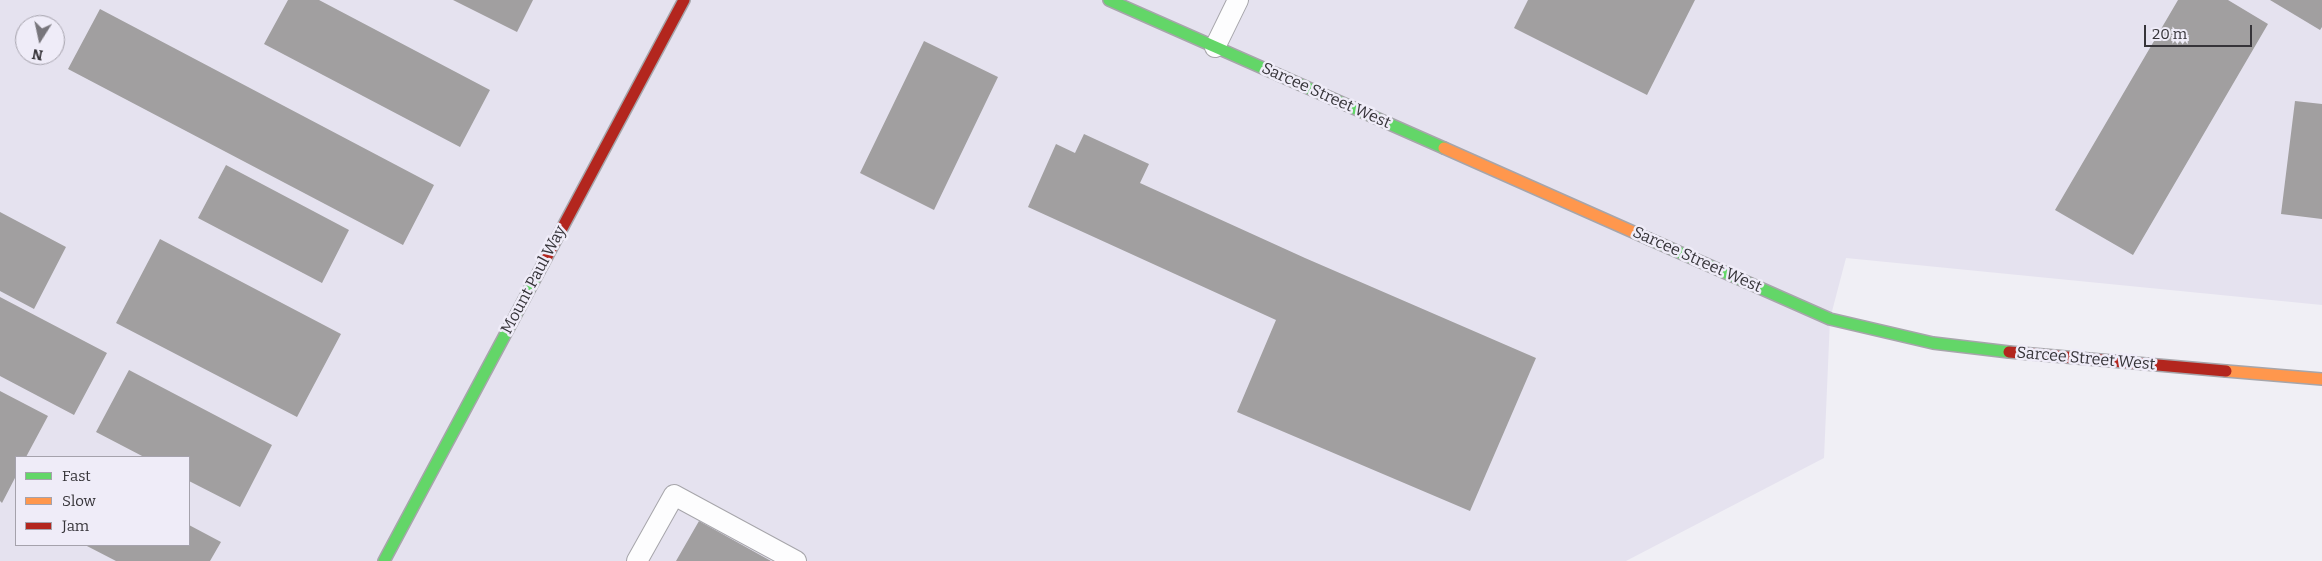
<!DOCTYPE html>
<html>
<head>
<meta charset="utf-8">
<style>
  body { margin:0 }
  #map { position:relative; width:2322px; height:561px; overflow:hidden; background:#f0eff5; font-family:Bitter,serif }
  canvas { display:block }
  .legend { position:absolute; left:15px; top:456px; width:175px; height:90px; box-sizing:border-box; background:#efecf8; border:1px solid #a5a2ac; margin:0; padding:6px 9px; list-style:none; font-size:15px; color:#363439 }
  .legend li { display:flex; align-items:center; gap:10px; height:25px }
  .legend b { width:25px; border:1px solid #a5a2ac }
  .north { position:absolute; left:15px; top:15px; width:50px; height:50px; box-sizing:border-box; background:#efecf8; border:1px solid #a5a2ac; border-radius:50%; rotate:190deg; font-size:14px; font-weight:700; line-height:20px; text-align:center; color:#363439 }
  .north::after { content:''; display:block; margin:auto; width:18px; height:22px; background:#77757b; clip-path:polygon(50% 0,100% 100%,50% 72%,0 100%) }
  .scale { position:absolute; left:2144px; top:25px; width:108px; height:22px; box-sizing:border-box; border:2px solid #363439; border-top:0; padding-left:6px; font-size:15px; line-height:18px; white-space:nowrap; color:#363439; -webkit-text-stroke:4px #efecf8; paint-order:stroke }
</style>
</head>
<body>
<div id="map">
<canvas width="2322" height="561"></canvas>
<ul class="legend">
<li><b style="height:6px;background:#63d668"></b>Fast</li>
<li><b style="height:6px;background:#ff974d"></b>Slow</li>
<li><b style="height:6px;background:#b3261e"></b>Jam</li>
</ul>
<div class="north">N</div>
<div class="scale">20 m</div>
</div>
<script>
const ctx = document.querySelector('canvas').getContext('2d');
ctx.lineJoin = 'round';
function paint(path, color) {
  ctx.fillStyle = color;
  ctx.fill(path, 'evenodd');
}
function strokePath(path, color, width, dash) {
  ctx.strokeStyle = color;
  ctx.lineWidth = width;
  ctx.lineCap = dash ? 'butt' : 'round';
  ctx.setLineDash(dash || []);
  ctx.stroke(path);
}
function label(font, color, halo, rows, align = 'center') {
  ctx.font = font + ' Bitter,serif';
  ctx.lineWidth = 5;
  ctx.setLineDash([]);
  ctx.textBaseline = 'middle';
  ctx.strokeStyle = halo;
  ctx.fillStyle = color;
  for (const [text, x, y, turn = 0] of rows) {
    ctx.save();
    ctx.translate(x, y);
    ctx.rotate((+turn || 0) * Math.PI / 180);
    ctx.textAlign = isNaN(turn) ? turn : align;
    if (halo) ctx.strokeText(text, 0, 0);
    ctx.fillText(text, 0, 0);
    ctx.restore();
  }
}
const built = new Path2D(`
  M 0,0 L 2322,0 L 2322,305 L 1846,258 L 1830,319 L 1824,458 L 1626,561 L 0,561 ZM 25,25 L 55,25 L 55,55 L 25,55 ZM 16,457 L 189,457 L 189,545 L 16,545 Z`);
const building = new Path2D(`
  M 288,0 L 319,0 L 490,90 L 460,147 L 264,44 Z
  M 453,0 L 533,0 L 517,32 Z
  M 1528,0 L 1695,0 L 1647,95 L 1514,28 Z
  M 2178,0 L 2228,0 L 2268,24 L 2133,255 L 2055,210 Z
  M 2270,0 L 2322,0 L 2322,27 L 2320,30 Z
  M 100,9 L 434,185 L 403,245 L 68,69 Z
  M 924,41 L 998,77 L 934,210 L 860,173 Z
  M 2295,101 L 2322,104 L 2322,219 L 2281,214 Z
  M 1084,134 L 1149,164 L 1140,183 L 1305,258 L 1536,358 L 1470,511 L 1237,412 L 1276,320 L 1028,207 L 1056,144 L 1075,153 Z
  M 226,165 L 349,230 L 322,283 L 198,218 Z
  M 0,212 L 66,247 L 34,309 L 0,291 Z
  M 160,239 L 341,334 L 297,417 L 116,323 Z
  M 0,297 L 107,353 L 74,415 L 0,376 Z
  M 129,370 L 272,445 L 240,507 L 189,481 L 189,457 L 144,457 L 96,432 Z
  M 0,391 L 48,416 L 26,457 L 16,457 L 16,476 L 2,503 L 0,501 Z
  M 699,521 L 771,561 L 676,561 Z
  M 189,525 L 221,542 L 210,561 L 116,561 L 85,545 L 189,545 Z`);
const lane = new Path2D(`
  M 1215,47 L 1238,0
  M 637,561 L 674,495 L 796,561`);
const fast = new Path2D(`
  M 1109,0 L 1444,148
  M 1649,239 L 1830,319 L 1933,343 L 2009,352
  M 384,561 L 543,264`);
const slow = new Path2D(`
  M 1444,148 L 1649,239
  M 2226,371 L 2322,379`);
const jam = new Path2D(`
  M 543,264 L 684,0
  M 2009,352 L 2226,371`);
const streetNames = [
  ["Sarcee Street West",1326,96,24],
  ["Sarcee Street West",1697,260,24],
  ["Mount Paul Way",534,280,-62],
  ["Sarcee Street West",2086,359,5]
];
paint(built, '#e5e2ef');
paint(building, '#a19fa0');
strokePath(lane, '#a6a5aa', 22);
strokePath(fast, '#a6a5aa', 14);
strokePath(slow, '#a6a5aa', 14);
strokePath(jam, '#a6a5aa', 14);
strokePath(lane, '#fdfdfe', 20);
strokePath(fast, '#63d668', 11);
strokePath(slow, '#ff974d', 11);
strokePath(jam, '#b3261e', 11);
label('16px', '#363439', '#efecf8', streetNames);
</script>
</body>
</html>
